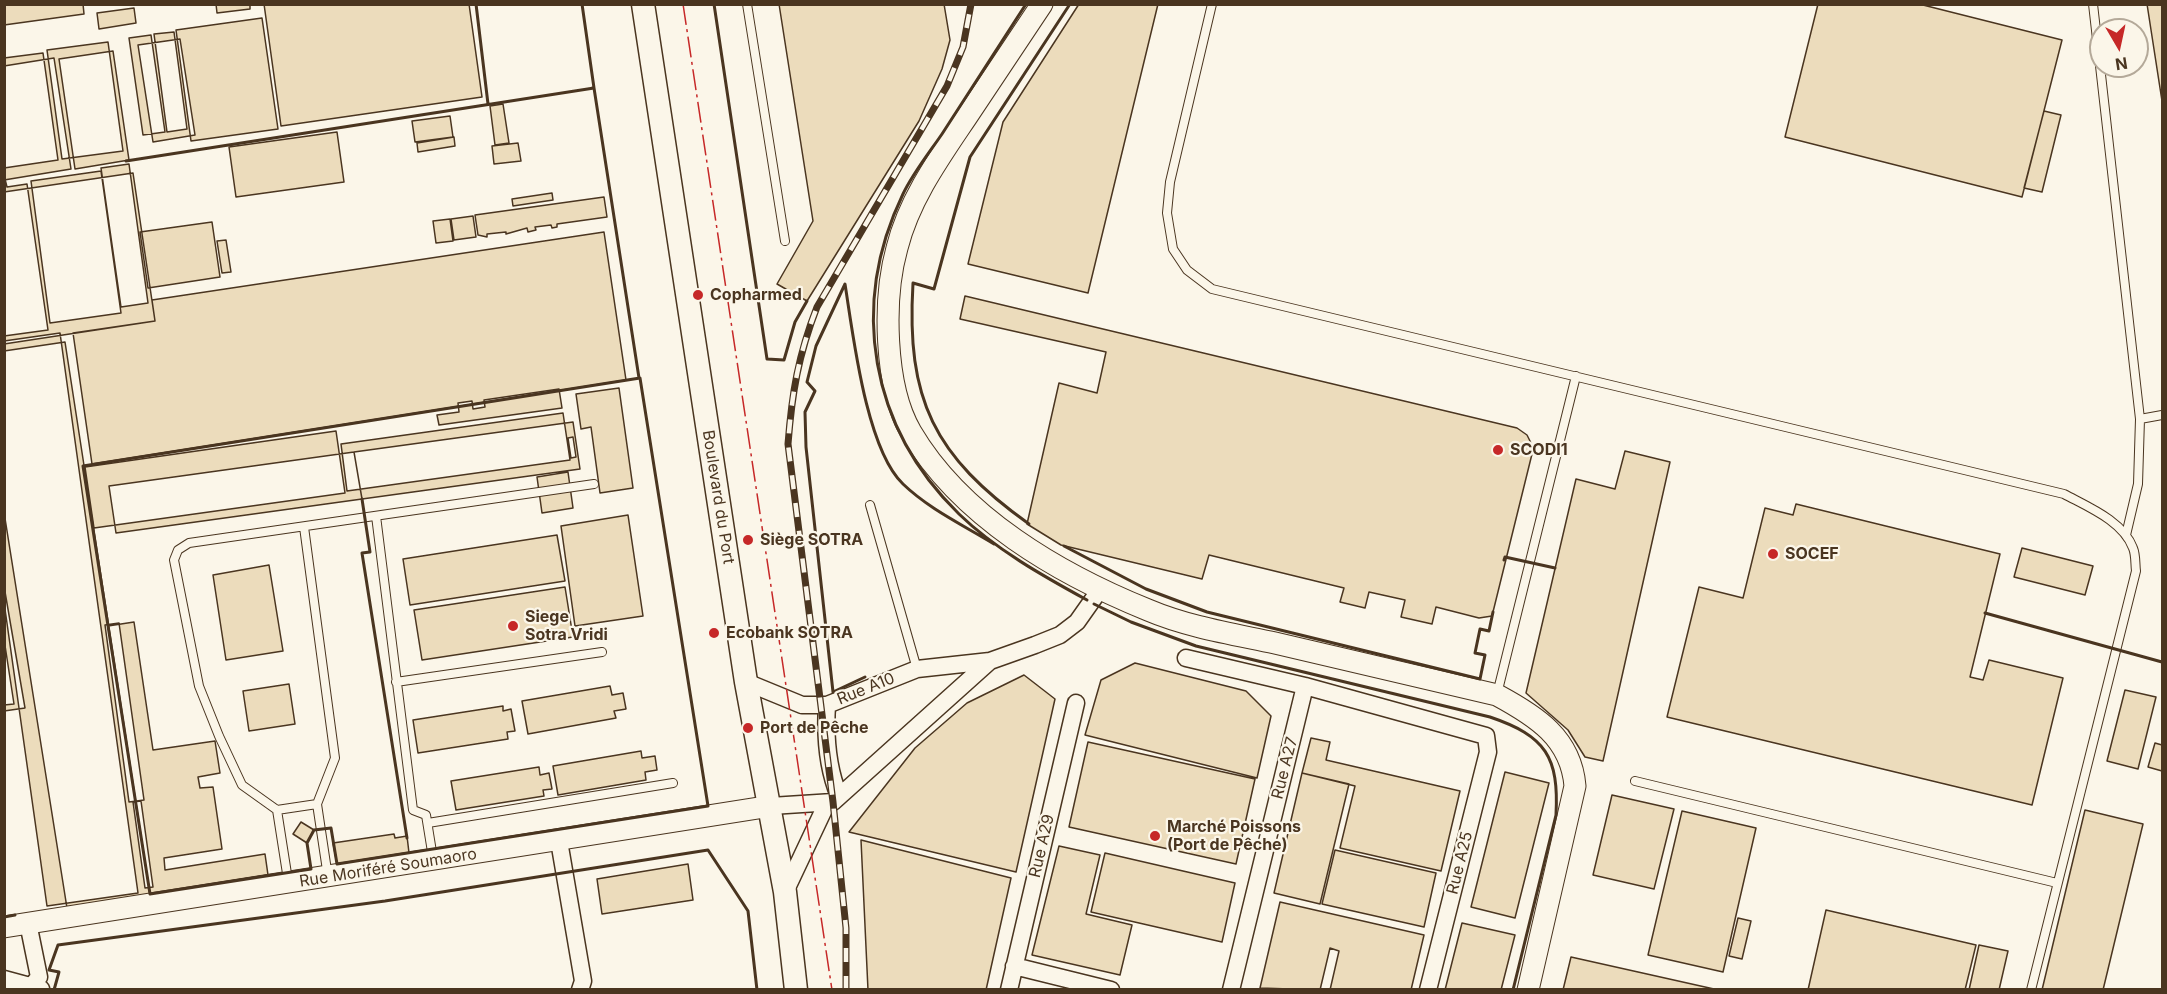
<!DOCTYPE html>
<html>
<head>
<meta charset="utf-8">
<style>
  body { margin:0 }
  #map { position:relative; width:2167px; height:994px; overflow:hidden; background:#fbf6e9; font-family:Inter,sans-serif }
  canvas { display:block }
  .frame { position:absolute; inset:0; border:6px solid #4a3520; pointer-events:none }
  .north { position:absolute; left:2089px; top:18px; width:60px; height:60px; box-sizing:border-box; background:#fbf6e9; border:2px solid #b4a999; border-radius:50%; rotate:171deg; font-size:16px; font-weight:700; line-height:24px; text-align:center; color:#4a3520 }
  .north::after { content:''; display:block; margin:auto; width:21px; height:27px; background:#c62828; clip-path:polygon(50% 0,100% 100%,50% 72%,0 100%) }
</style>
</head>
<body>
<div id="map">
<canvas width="2167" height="994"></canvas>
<div class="frame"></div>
<div class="north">N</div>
</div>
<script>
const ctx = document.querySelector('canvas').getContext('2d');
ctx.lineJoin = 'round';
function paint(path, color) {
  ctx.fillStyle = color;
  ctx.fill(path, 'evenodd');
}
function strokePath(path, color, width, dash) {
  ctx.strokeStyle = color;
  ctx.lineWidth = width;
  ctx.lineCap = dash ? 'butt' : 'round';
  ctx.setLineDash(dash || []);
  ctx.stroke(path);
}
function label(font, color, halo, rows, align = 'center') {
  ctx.font = font + ' Inter,sans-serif';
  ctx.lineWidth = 4.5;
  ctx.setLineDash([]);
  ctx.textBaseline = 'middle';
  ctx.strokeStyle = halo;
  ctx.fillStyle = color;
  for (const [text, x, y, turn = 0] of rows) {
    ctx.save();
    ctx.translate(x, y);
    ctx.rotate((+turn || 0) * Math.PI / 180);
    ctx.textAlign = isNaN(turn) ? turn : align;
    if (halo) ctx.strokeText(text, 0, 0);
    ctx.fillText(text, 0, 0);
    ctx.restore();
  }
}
const building = new Path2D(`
  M 4,4 L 83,4 L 84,14 L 4,25 Z
  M 216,4 L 250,4 L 250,9 L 217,13 Z
  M 264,4 L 469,4 L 482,97 L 281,126 Z
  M 779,4 L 944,4 L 950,40 L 942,69 L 919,121 L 807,301 L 777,284 L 813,221 Z
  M 1079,4 L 1158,4 L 1088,293 L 968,264 L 1003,122 Z
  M 1818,4 L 1919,4 L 2062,40 L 2022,197 L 1785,137 Z
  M 2147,4 L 2162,4 L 2162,101 Z
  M 134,8 L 136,23 L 99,29 L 97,13 Z
  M 262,18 L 278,129 L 191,141 L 176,30 Z
  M 174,32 L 187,129 L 167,132 L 154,34 Z
  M 151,35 L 165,132 L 143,135 L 129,38 Z
  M 180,39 L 195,135 L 153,142 L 138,45 Z
  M 108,42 L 123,151 L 62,159 L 47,50 Z
  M 113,51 L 129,160 L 75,169 L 59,59 Z
  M 43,53 L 58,160 L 4,168 L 4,58 Z
  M 54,58 L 71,169 L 4,180 L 4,66 Z
  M 503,104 L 509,143 L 495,145 L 490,106 Z
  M 2044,111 L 2061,115 L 2042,192 L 2024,188 Z
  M 450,116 L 453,137 L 415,142 L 412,121 Z
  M 337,132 L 344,182 L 236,197 L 229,147 Z
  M 454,137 L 455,146 L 418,152 L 417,143 Z
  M 518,143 L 521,161 L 494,164 L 492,146 Z
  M 129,164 L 148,303 L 121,307 L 101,168 Z
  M 101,171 L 121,313 L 50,323 L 31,181 Z
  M 133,173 L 155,321 L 4,344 L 4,192 Z
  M 4,175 L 7,187 L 27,184 L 48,330 L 4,336 Z
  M 552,193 L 553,200 L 513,206 L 512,199 Z
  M 604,197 L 607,217 L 557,224 L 557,227 L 552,228 L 551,225 L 535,227 L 536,230 L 528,232 L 527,228 L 506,234 L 506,232 L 487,234 L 487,237 L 478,235 L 475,215 Z
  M 473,216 L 476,237 L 454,240 L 451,219 Z
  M 450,219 L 453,241 L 436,243 L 433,221 Z
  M 212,222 L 220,277 L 148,288 L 140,232 Z
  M 604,232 L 626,380 L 92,464 L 73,333 L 155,321 L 152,300 Z
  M 226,240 L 231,272 L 222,273 L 217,241 Z
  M 965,296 L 1517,428 L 1527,435 L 1531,443 L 1532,454 L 1492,616 L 1479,618 L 1436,607 L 1432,624 L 1401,617 L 1405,600 L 1369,592 L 1365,608 L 1340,602 L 1344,588 L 1209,555 L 1202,579 L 1061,545 L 1027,524 L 1059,383 L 1097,393 L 1106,352 L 960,319 Z
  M 60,333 L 138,893 L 47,906 L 4,602 L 4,341 Z
  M 65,342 L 150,894 L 67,908 L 4,512 L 4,351 Z
  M 619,388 L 633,488 L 600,493 L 591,427 L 581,429 L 576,394 Z
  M 559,389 L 562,408 L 439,425 L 437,415 L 459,412 L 458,403 L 472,401 L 473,409 L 485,407 L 484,400 Z
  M 563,413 L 570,460 L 347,491 L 341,444 Z
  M 573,422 L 580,469 L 362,499 L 354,452 Z
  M 336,431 L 345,493 L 94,528 L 85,467 Z
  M 573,437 L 576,457 L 571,458 L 568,438 Z
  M 1625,451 L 1670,462 L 1603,761 L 1585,757 L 1568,730 L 1526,693 L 1576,479 L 1615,489 Z
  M 354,452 L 362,499 L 116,533 L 109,486 Z
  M 568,472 L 573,508 L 542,513 L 537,477 Z
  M 1796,504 L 2000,554 L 1970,677 L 1983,680 L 1989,660 L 2063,678 L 2032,805 L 1667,717 L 1699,587 L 1743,598 L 1765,508 L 1793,515 Z
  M 628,515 L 643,616 L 575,626 L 561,526 Z
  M 557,535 L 565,581 L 410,605 L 403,559 Z
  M 2022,548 L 2093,566 L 2085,595 L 2014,577 Z
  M 269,565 L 283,651 L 226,660 L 213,575 Z
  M 4,586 L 25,708 L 4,711 Z
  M 565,587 L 573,637 L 422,660 L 414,610 Z
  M 134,622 L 153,750 L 215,741 L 220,773 L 198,777 L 200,788 L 213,787 L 222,849 L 164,858 L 165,870 L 265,854 L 268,875 L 150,894 L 108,626 Z
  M 119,623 L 144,800 L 129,802 L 105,625 Z
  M 4,639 L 14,704 L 4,705 Z
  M 1135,663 L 1246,691 L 1271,716 L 1257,778 L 1085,735 L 1101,680 Z
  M 1024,675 L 1055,699 L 1016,872 L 849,832 L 915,748 L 967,703 Z
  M 289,684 L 295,724 L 249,731 L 243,691 Z
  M 610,686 L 612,695 L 623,693 L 626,709 L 614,711 L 616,718 L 528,734 L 522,701 Z
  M 2125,690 L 2156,697 L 2138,769 L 2107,761 Z
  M 503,706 L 503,711 L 511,709 L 515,731 L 507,732 L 508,739 L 418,753 L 413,720 Z
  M 1311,738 L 1330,742 L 1326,760 L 1460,791 L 1441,871 L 1340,848 L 1355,786 L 1302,773 Z
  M 1088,742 L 1255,779 L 1236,864 L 1069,827 Z
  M 2155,743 L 2162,745 L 2162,771 L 2148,767 Z
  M 641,751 L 642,758 L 655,756 L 657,770 L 645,772 L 646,780 L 558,795 L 553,766 Z
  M 539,767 L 540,775 L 549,773 L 552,789 L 543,790 L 544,796 L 456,810 L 451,781 Z
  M 1505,772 L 1549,783 L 1515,918 L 1471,907 Z
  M 1302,773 L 1349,784 L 1320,904 L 1274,893 Z
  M 1612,795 L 1674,809 L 1654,889 L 1593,875 Z
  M 141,801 L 153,887 L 145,888 L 133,802 Z
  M 2085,810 L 2143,824 L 2103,990 L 2042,990 Z
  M 1682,811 L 1756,828 L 1723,972 L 1648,955 Z
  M 301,822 L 314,830 L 307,843 L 293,834 Z
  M 394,834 L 395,838 L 407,836 L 409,853 L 337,864 L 333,843 Z
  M 861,840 L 1011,878 L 986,990 L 868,990 Z
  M 1059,846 L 1100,855 L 1086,914 L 1132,925 L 1120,975 L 1032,955 Z
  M 1335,850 L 1436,873 L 1424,927 L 1322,904 Z
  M 1105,853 L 1235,883 L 1222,942 L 1091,912 Z
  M 688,864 L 693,900 L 602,914 L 597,879 Z
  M 1280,902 L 1424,935 L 1411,990 L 1330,990 L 1339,951 L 1330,948 L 1320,990 L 1260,988 Z
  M 1826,910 L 1976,945 L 1965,990 L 1808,990 Z
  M 1738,918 L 1751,921 L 1742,959 L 1729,956 Z
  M 1462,923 L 1515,935 L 1501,990 L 1445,990 Z
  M 1979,945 L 2008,951 L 1999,990 L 1969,990 Z
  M 1571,957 L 1714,989 L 1563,990 Z`);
const service = new Path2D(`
  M 747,4 L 785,241
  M 1212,4 L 1170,182 L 1167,213 L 1173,249 L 1187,270 L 1212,289 L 2064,494 C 2088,507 2123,521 2133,548 C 2136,555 2135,564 2136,571 L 2031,990
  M 2093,4 L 2140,419
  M 870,505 L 917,669
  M 376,516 L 413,810 L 426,815 L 433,858
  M 304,527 L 335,758 L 317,804 L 328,877
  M 2126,535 L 2138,484 L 2140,419 L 2162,415
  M 396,682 L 602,652
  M 1497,694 L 1576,376
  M 1635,781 L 2057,883
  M 317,804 L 277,810 L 242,785 L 219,736 L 199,686 L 174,560 L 178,550 L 189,543 L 594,484
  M 277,810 L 288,880
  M 428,823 L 673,783`);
const minor = new Path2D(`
  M 1186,658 L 1305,686 L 1486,736 L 1488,752 L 1428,990
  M 746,682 L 802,705 L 827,705 L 917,669 L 990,661 L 1035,645 L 1060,635 L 1077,622 L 1101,588
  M 827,705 C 825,736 827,767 839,796
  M 771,806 L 833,802 L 990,661
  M 559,841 L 583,981 L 580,990
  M 785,892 L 827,803
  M 28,923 L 39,977 L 31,987
  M 1014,966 L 1111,990
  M 4,979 L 41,989
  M 1009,990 L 1076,703
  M 1231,990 L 1305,686`);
const tertiary = new Path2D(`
  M 1042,4 C 1017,42 991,80 966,118 C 939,158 909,200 897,248 C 883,298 884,386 911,432 C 961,517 1059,574 1148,610 C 1188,627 1233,634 1275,643 C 1349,660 1423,677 1497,695 C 1536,716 1571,738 1575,786 L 1528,990
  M 4,927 L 771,806`);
const secondary = new Path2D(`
  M 643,4 L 746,682 L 785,892 L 796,990`);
const rail = new Path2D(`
  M 846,990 L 846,928 L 833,802 L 788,444 C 792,393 798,356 817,307 L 947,86 L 963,47 L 971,4`);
const wall = new Path2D(`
  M 476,4 L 488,104
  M 582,4 L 594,88 L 592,88
  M 714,4 L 767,359 L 784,360 L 795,322 L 807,301
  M 1026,4 C 998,48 970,91 942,134 C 929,153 913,173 903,194 C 849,306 870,427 959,514 C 995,549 1043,576 1087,600
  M 126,161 L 594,88 L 639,378
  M 640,378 L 708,806 L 337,864 L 331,828 L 314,830 L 307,843 L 311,869 L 150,894 L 83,466 Z
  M 362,499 L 370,552 L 362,553 L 407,838
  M 1029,524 C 934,456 906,400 913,283 L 934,289 L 970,157 L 1070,4
  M 1064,546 L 1146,589 L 1207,612 L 1480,679 L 1485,655 L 1475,653 L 1480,629 L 1489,631 L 1493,612
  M 1504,560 L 1505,557 L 1555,568
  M 1094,604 L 1131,622 L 1196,646 L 1490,717 C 1546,736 1559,757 1556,815 L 1513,990
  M 1985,613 L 2162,662
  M 865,677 L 833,692 L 806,447 L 805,412 L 815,391 L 807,382 L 816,346 L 845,284 C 853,334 866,449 903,484 C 929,509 963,525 994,544
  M 4,917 L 15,915
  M 54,990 L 59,972 L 49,970 L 58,945 L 385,901 L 708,850 L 748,911 L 757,990`);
const power = new Path2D(`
  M 683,4 L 832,990`);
const markers = [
  [698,295,6,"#c62828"],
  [1498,450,6,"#c62828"],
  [748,540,6,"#c62828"],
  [1773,554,6,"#c62828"],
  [513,626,6,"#c62828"],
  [714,633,6,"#c62828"],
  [748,728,6,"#c62828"],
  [1155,836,6,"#c62828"]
];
const poiNames = [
  ["Copharmed",710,295],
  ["SCODI1",1510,450],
  ["Siège SOTRA",760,540],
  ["SOCEF",1785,554],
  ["Siege",525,617],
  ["Sotra Vridi",525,635],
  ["Ecobank SOTRA",726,633],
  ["Port de Pêche",760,728],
  ["Marché Poissons",1167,827],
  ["(Port de Pêche)",1167,845]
];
const streetNames = [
  ["Boulevard du Port",718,497,81],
  ["Rue A10",866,689,-22],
  ["Rue A27",1285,768,-76],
  ["Rue A29",1042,846,-77],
  ["Rue A25",1460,863,-76],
  ["Rue Moriféré Soumaoro",388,868,-9]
];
paint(building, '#ecdcbc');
strokePath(building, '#4a3520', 1.5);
strokePath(service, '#4a3520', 10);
strokePath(minor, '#4a3520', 19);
strokePath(tertiary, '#4a3520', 23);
strokePath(secondary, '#4a3520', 25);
strokePath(service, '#fbf6e9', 8);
strokePath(minor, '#fbf6e9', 16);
strokePath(tertiary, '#fbf6e9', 21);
strokePath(secondary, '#fbf6e9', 22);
strokePath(rail, '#4a3520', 7);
strokePath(rail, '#fbf6e9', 4.5, [14]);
strokePath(wall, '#4a3520', 3);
strokePath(power, '#c62828', 1.5, [21, 4.5, 3, 4.5]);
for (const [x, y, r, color] of markers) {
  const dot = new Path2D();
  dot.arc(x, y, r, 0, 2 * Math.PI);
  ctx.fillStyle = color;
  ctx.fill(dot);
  strokePath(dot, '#fbf6e9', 2);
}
label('bold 16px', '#4a3520', '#fbf6e9', poiNames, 'left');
label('16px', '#4a3520', '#fbf6e9', streetNames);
</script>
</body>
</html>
